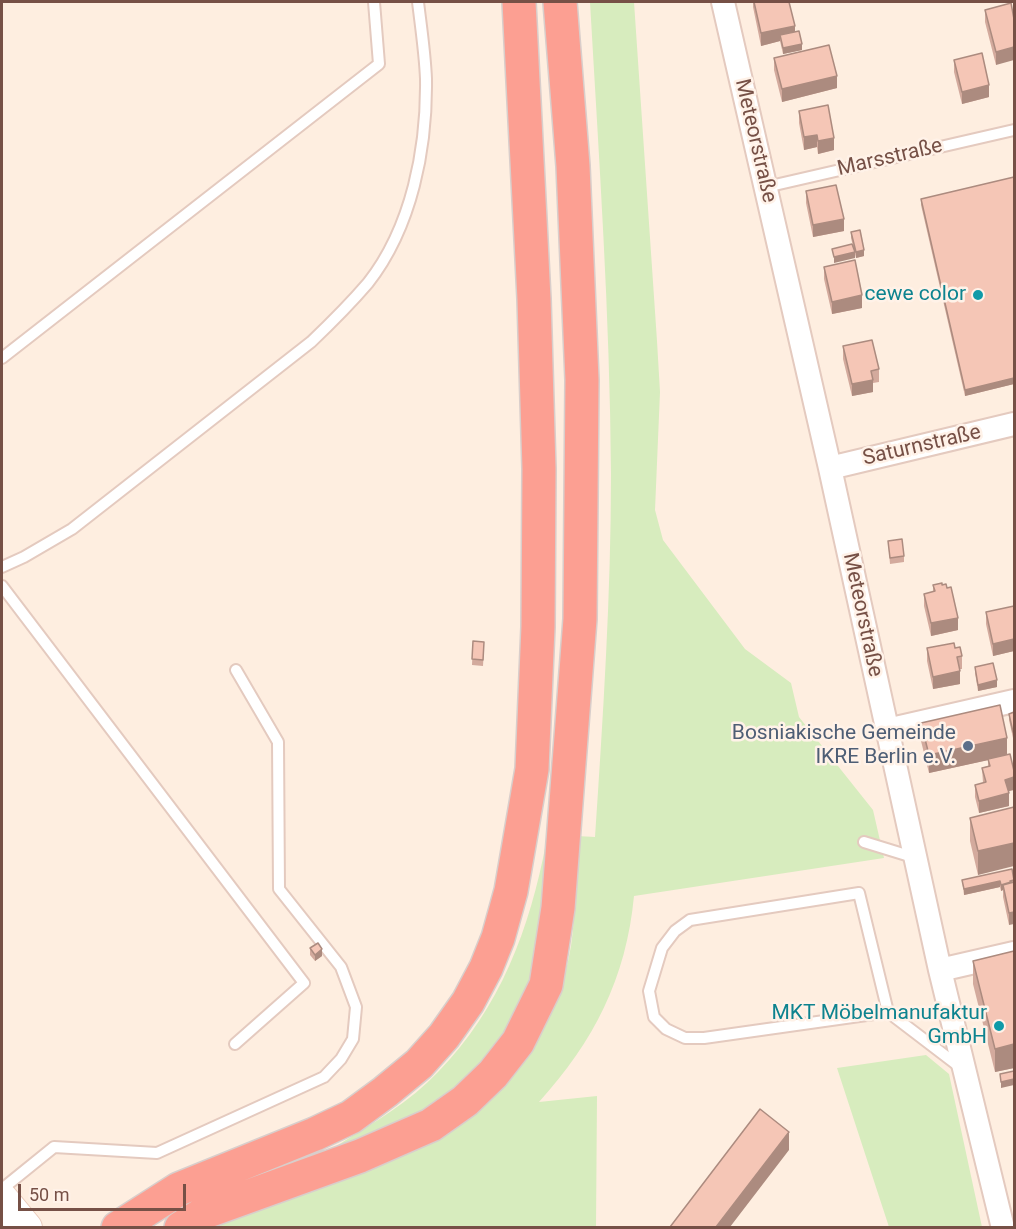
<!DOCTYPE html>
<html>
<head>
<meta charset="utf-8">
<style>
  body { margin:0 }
  #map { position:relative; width:1016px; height:1229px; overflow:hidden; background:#feeee0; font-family:Roboto,sans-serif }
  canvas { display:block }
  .frame { position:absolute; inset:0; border:3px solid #765046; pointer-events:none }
  .scale { position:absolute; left:18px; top:1184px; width:168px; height:27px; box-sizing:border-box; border:3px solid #765046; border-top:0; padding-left:8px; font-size:18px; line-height:21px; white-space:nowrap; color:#765046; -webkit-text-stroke:4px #fff2e8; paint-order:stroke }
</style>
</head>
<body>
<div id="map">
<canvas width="1016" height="1229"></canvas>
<div class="frame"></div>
<div class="scale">50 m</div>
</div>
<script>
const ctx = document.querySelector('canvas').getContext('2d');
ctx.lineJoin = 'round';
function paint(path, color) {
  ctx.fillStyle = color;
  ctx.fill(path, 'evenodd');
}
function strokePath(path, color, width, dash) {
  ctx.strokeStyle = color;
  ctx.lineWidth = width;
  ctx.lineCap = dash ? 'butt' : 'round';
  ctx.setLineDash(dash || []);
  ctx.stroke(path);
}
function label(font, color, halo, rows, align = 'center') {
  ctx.font = font + ' Roboto,sans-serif';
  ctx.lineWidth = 5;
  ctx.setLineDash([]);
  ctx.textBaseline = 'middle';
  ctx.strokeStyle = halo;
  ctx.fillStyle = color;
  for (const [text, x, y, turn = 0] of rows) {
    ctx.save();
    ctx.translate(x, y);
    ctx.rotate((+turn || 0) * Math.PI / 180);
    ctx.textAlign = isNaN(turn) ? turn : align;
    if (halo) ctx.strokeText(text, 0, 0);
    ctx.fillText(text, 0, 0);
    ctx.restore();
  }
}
const green = new Path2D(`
  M 590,2 L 634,2 L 657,341 L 660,392 L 655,510 L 663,540 L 745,649 L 791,683 L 799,717 L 873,810 L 884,858 L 634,896 C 626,979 594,1041 539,1102 L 597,1096 L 596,1227 L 219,1228 L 226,1217 L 441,1138 C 509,1090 557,1030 571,946 C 576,913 575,871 577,836 L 595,837 C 603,716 611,595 611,474 C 610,316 599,159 590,2 Z
  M 546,843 L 551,844 L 539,962 L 515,1021 L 467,1082 L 423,1116 L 340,1149 L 338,1145 C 373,1123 410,1102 438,1072 C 500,1009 530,928 546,843 Z
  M 926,1055 L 949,1074 L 982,1227 L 889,1227 L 837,1068 Z`);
const lane = new Path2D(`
  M 766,187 L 1014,130
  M 2,358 L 379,64 L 374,2
  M 2,567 L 24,557 L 72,529 L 311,342 C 331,323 350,304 368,283 C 412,227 427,148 426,79 C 425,53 421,27 418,2
  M 2,586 L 304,983 L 235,1044
  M 864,842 L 916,858
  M 888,1012 L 704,1038 L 685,1038 L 666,1029 L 654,1017 L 649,991 L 662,948 L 675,931 L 690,920 L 859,893 L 888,1012 L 960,1067
  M 2,1189 L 54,1147 L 157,1153 L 324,1077 L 341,1059 L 353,1039 L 356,1007 L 341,967 L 279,889 L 278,742 L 236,670`);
const street = new Path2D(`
  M 723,2 L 830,468 L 940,970 L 1003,1228
  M 830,468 L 1014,424
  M 887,730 L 1014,701
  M 940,970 L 1014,953`);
const secondary = new Path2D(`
  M 2,1199 L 26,1228`);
const highway = new Path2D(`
  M 118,1228 L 179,1189 L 315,1134 L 351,1117 L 385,1092 L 419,1064 L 444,1036 L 468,1002 L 486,968 L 498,938 L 511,891 L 532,769 L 538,627 L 539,469 L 534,299 L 519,2
  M 181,1228 L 208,1211 L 360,1156 L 431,1125 L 465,1101 L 493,1074 L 518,1042 L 546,985 L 558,908 L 580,619 L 582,380 L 573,166 L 560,2`);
const wall = new Path2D(`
  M 753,2 L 789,2 L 795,32 L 802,50 L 783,54 L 780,41 L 761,46 L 753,7 Z
  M 1011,3 L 996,65 L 985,22 L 985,10 Z
  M 774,58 L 837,88 L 782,102 L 774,70 Z
  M 954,60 L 989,97 L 962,104 L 954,72 Z
  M 799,111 L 834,150 L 818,154 L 817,147 L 804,150 L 799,123 Z
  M 1014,177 L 1014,384 L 965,396 L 921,205 L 921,199 Z
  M 806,191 L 844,231 L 813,237 L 806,203 Z
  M 851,232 L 864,256 L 856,258 L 851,238 Z
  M 824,267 L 862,308 L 832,314 L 824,279 Z
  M 843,346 L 879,369 L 879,382 L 873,383 L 873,392 L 852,396 L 843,359 Z
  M 888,541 L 904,556 L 904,562 L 890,564 Z
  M 933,585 L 958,630 L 931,636 L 924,606 L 924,594 L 933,592 Z
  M 1014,606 L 1014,651 L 993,656 L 986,624 L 986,612 Z
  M 473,641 L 484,648 L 483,666 L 472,665 Z
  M 927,648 L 955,648 L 962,656 L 962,669 L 960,669 L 960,684 L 933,689 L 927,661 Z
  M 975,667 L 997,687 L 978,691 L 975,673 Z
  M 1014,712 L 1013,738 L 1009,720 L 1009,714 Z
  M 921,723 L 1007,754 L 1009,806 L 979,813 L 975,797 L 975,785 L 983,783 L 982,768 L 988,766 L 988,760 L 929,773 L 921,741 Z
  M 1014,807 L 978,875 L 970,841 L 970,818 Z
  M 962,880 L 1014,880 L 1009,925 L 1003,897 L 1003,890 L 1001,891 L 1000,887 L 964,895 Z
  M 310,948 L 322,956 L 315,961 L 310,955 Z
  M 1014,951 L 1014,1068 L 995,1072 L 973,984 L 973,961 Z`);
const shadedWall = new Path2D(`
  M 795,26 L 795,38 L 780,35 L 780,41 L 761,46 L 761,33 Z
  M 802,44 L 802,50 L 783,54 L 783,48 Z
  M 1014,47 L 1014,60 L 996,65 L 996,52 Z
  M 837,76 L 837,88 L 782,102 L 782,89 Z
  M 989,85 L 989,97 L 962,104 L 962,92 Z
  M 817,135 L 817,147 L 804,150 L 804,137 Z
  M 834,138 L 834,150 L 818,154 L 818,141 Z
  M 844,219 L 844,231 L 813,237 L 813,225 Z
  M 864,250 L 864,256 L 856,258 L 856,252 Z
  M 855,252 L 855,258 L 834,263 L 834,257 Z
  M 862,295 L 862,308 L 832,314 L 832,302 Z
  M 1014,378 L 1014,384 L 965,396 L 965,390 Z
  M 873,380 L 873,392 L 852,396 L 852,384 Z
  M 958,618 L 958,630 L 931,636 L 931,623 Z
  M 1014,639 L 1014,651 L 993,656 L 993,644 Z
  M 960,671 L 960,684 L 933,689 L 933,677 Z
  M 997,680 L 997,687 L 978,691 L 978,685 Z
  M 1007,738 L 1007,756 L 929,773 L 929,755 Z
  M 1014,777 L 1014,790 L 1005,792 L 1005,780 Z
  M 1009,793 L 1009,806 L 979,813 L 979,801 Z
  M 1014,843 L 1014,866 L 978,875 L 978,851 Z
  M 1000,881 L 1000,887 L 964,895 L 964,889 Z
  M 1011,882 L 1003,885 L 1003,890 L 1001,891 L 1001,885 Z
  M 1014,912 L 1014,924 L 1009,925 L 1009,913 Z
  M 322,949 L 322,956 L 315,961 L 315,955 Z
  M 1014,1044 L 1014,1068 L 995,1072 L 995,1049 Z
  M 1014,1079 L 1014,1085 L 1001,1088 L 1001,1082 Z
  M 789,1132 L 789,1150 L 730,1227 L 716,1227 Z`);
const building = new Path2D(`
  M 754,2 L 789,2 L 795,26 L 761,33 Z
  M 1011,3 L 1014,19 L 1014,47 L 996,52 L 985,10 Z
  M 799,31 L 802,44 L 783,48 L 780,35 Z
  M 829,45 L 837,76 L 782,89 L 774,58 Z
  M 982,53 L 989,85 L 962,92 L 954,60 Z
  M 828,105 L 834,138 L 818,141 L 817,135 L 804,137 L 799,111 Z
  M 1014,177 L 1014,378 L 965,390 L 921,199 Z
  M 836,185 L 844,219 L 813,225 L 806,191 Z
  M 860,230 L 864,250 L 856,252 L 851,232 Z
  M 852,244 L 855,252 L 834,257 L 832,249 Z
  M 855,260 L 862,295 L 832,302 L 824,267 Z
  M 872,340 L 879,369 L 871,371 L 873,380 L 852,384 L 843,346 Z
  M 902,539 L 904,556 L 890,558 L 888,541 Z
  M 942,583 L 942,585 L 946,584 L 947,588 L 951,587 L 958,618 L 931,623 L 924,594 L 935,591 L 933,585 Z
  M 1014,606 L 1014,639 L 993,644 L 986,612 Z
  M 473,641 L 484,642 L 483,660 L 472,659 Z
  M 954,643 L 955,648 L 960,647 L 962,656 L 957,657 L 960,671 L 933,677 L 927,648 Z
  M 993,663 L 997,680 L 978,685 L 975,667 Z
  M 1000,705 L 1007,738 L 929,755 L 921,723 Z
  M 1014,712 L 1014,732 L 1013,732 L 1009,714 Z
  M 1010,754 L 1014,771 L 1014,777 L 1005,780 L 1009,793 L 979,801 L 975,785 L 986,782 L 982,768 L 990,766 L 988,759 Z
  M 1014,807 L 1014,843 L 978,851 L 970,818 Z
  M 1012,869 L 1014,880 L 1010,881 L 1011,882 L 1001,885 L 1000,881 L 964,889 L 962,880 Z
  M 1014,882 L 1014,912 L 1009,913 L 1003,885 Z
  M 318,943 L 322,949 L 315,955 L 310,948 Z
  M 1014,951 L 1014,1044 L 995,1049 L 973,961 Z
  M 1014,1071 L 1014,1079 L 1001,1082 L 1000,1074 Z
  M 760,1109 L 789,1132 L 716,1227 L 670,1227 Z`);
const markers = [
  [978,295,6,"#0f9aa8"],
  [968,746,6,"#5c6f8a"],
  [999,1026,6,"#0f9aa8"]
];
const streetNames = [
  ["Meteorstraße",755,141,77],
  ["Marsstraße",890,158,-13],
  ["Saturnstraße",922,446,-13],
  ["Meteorstraße",862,615,78]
];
const cultureNames = [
  ["cewe color",966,295],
  ["MKT Möbelmanufaktur",987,1014],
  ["GmbH",987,1038]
];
const serviceNames = [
  ["Bosniakische Gemeinde",956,734],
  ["IKRE Berlin e.V.",956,758]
];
paint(green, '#d7ecbe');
strokePath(lane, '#e4cabf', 14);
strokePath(street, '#e4cabf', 26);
strokePath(secondary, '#eacabb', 34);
strokePath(highway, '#d9cecb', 36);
strokePath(lane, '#fff', 10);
strokePath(street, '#fff', 22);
strokePath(secondary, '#fff', 32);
strokePath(highway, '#fc9f92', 33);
paint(wall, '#d3aa9d');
paint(shadedWall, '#ac8b7f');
paint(building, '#f5c6b6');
strokePath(building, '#ac8b7f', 1.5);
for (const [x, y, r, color] of markers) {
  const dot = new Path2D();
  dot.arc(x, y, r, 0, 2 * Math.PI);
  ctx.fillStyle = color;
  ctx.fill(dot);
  strokePath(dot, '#fff2e8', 2);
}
label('21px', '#765046', '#fff2e8', streetNames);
label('21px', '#0d838f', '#fff2e8', cultureNames, 'right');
label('21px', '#4e5e75', '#fff2e8', serviceNames, 'right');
</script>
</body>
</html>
